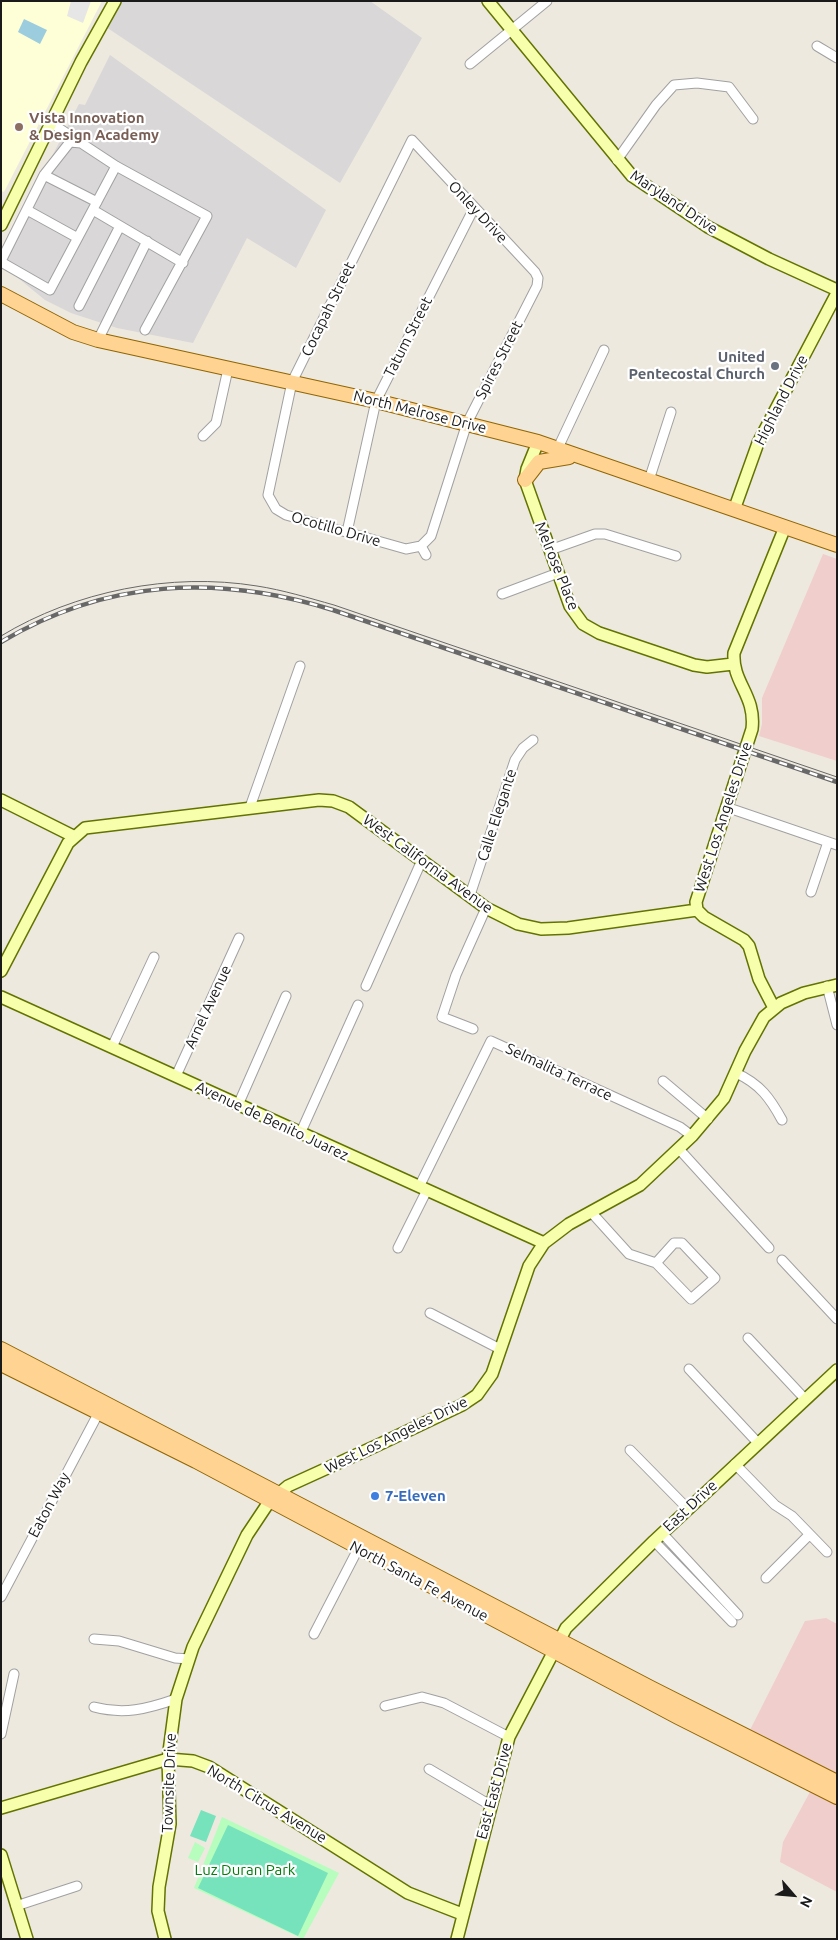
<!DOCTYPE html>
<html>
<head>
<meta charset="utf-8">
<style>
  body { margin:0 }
  #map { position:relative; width:838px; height:1940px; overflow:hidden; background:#ede9df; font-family:Ubuntu,sans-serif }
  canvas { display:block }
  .frame { position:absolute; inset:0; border:2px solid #1a1a1a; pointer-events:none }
  .north { position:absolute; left:768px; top:1870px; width:50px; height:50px; -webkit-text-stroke:4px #fff; paint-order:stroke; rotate:117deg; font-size:14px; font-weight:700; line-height:20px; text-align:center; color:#1a1a1a }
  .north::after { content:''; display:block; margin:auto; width:18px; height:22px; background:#1a1a1a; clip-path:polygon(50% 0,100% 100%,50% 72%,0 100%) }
</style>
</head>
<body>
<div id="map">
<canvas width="838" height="1940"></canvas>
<div class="frame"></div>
<div class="north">N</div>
</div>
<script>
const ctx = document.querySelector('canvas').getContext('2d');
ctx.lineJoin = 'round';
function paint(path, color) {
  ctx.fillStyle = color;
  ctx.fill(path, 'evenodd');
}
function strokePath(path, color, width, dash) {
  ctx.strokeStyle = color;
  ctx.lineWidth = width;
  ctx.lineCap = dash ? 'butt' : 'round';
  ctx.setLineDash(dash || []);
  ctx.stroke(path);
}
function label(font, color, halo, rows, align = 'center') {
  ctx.font = font + ' Ubuntu,sans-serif';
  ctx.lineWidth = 4.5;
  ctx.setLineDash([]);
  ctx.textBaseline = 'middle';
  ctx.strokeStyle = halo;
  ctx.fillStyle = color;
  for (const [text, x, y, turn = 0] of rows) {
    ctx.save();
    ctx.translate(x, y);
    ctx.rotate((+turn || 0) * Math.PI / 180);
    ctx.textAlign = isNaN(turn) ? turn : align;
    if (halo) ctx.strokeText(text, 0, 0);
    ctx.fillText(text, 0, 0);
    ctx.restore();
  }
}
const residential = new Path2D(`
  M 115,1 L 370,1 L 422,38 L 340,183 L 103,25 Z
  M 110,55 L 326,210 L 296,268 L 247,238 L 193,343 L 117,328 L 71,313 L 45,300 L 1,264 L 1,255 L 79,104 L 85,105 Z`);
const commercial = new Path2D(`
  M 823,554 L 837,559 L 837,761 L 759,736 L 762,724 L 762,698 Z
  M 826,1618 L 837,1624 L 837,1773 L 750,1730 L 805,1621 Z
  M 811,1790 L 837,1803 L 837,1892 L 780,1862 L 783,1842 Z`);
const education = new Path2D(`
  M 1,1 L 102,1 L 4,192 L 1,191 Z`);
const park = new Path2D(`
  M 222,1817 L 339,1873 L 303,1939 L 194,1888 Z
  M 195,1842 L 205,1848 L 198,1862 L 188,1858 Z`);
const pitch = new Path2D(`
  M 201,1810 L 216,1816 L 206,1842 L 190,1836 Z
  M 228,1825 L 328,1873 L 298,1936 L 198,1888 Z`);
const parking = new Path2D(`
  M 71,1 L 91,1 L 83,23 L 67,16 Z`);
const water = new Path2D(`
  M 24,19 L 47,30 L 40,44 L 18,32 Z`);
const street = new Path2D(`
  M 817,46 L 837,58
  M 470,64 L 547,1
  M 51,123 L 80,142
  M 412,140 L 535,272 L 538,278 L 537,286 L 467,423 L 431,536 L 421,546 L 406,549 L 286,515 L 276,509 L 268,495 L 292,382 Z
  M 617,160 L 656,105 L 674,85 L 697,83 L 729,87 L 753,119
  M 44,175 L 97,202
  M 27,210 L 76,237
  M 93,210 L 183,263
  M 1,261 L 44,175 L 70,142 L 81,143 L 116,166 L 207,216 L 145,330
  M 1,262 L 50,290 L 116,166
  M 79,306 L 120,226
  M 98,340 L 147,241
  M 203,436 L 216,423 L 228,369
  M 557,450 L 604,350
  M 649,480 L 671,412
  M 347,532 L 376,401 L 474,208
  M 421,546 L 426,555
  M 550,550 L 595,534 L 605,534 L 676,556
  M 502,594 L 558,573
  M 250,807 L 300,666
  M 726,807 L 837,845
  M 811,892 L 828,842
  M 470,895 L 515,760 L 523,748 L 533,740
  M 366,986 L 422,860
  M 827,986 L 837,1025
  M 473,1029 L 442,1017 L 456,975 L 486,908
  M 112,1047 L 154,957
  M 736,1073 C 760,1084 770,1098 782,1120
  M 176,1076 L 239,938
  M 663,1081 L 708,1119
  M 238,1105 L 286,996
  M 300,1134 L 358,1005
  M 679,1149 L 769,1248
  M 419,1187 L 491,1041 L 680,1127 L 692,1136
  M 591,1212 L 629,1254 L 656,1263
  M 674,1243 L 682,1243 L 715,1278 L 691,1299 L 656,1263 Z
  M 398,1248 L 427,1190
  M 782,1260 L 837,1319
  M 430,1313 L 500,1349
  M 748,1338 L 805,1399
  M 689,1369 L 758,1443
  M 630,1450 L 688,1509
  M 735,1464 L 775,1505 L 792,1516 L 827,1552
  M 662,1533 L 738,1615
  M 654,1541 L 732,1622
  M 766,1578 L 809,1535
  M 1,1597 L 98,1414
  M 314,1634 L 358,1549
  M 94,1639 L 119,1641 L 175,1658 L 189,1659
  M 385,1706 L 422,1697 L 444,1703 L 509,1737
  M 94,1707 C 124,1715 147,1709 176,1699
  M 1,1734 L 14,1674
  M 429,1769 L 490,1805
  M 16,1906 L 77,1886`);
const secondary = new Path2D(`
  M 488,1 L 632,176 L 708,227 L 769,259 L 837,290
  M 1,225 L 81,62 L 115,1
  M 538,442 L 527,469 L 525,480 L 570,606 L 583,624 L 599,633 L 694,665 L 707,667 L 733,664
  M 734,510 L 758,443 L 837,293
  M 1,800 L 73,836
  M 1,971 L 68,843 L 85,828 L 319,800 L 333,801 L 349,807 L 486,908 L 518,924 L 541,929 L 568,928 L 697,910
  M 1,997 L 544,1243
  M 774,1008 L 759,979 L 749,946 L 744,940 L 704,917 L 697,910 L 696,902 L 752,729 C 756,695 732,683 734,653 L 785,527
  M 1,1808 L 168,1759 L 193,1761 L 209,1767 L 408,1893 L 462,1914
  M 1,1855 L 27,1939
  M 165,1939 L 158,1911 L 159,1887 L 170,1824 L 168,1759 L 176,1699 L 193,1647 L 247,1535 L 269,1502 L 288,1486 L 378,1445 L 462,1405 L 477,1395 L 492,1374 L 529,1266 L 544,1243 L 569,1224 L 640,1185 L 692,1136 L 724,1098 L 745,1051 L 764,1017 L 781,1003 L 804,993 L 837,985
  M 457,1939 L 509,1737 L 566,1628 L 654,1541 L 837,1370`);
const primary = new Path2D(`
  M 1,294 L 73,332 L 98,340 L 376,401 L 538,442 L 837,545
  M 525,480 L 539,462 L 569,457
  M 1,1349 L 651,1688 L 837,1782
  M 1,1364 L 196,1461 L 678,1717 L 837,1797`);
const tram = new Path2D(`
  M 1,636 C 75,591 171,572 257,586 C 283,590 309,598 334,605 L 837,777`);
const rail = new Path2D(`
  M 1,642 C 107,579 217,574 333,610 L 837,782`);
const markers = [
  [19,127,5,"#8d6e63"],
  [775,366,5,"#6b7280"],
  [375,1496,5,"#3f7fe0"]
];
const educationNames = [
  ["Vista Innovation",29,118],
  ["& Design Academy",29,135]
];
const streetNames = [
  ["Maryland Drive",674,202,34],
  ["Onley Drive",478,212,47],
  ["Cocapah Street",328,309,-64],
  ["Tatum Street",408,337,-63],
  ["Spires Street",499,360,-63],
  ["Highland Drive",781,400,-63],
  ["North Melrose Drive",420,412,14],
  ["Ocotillo Drive",336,529,16],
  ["Melrose Place",557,566,68],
  ["Calle Elegante",497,815,-72],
  ["West Los Angeles Drive",723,817,-72],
  ["West California Avenue",428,864,36],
  ["Arnel Avenue",208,1007,-65],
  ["Selmalita Terrace",559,1072,25],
  ["Avenue de Benito Juarez",272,1121,25],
  ["West Los Angeles Drive",396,1435,-26],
  ["Eaton Way",49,1505,-62],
  ["East Drive",690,1506,-43],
  ["North Santa Fe Avenue",419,1581,28],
  ["Townsite Drive",169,1783,-88],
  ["East East Drive",494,1791,-75],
  ["North Citrus Avenue",267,1804,31]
];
const worshipNames = [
  ["United",765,357],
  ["Pentecostal Church",765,374]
];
const shopNames = [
  ["7-Eleven",385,1496]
];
const parkNames = [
  ["Luz Duran Park",245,1870]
];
paint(residential, '#d9d7d7');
paint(commercial, '#f0cecc');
paint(education, '#feffd6');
paint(park, '#b6fdbe');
paint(pitch, '#76e3bc');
paint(parking, '#e6e6e6');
paint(water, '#9bcddf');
strokePath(street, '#a1a1a1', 11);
strokePath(secondary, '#637300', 14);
strokePath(primary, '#916500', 16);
strokePath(street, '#fff', 9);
strokePath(secondary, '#f7feac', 11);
strokePath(primary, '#ffd392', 14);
strokePath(tram, '#686868', 1);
strokePath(rail, '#686868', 4.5);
strokePath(rail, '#fff', 2.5, [8]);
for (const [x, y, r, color] of markers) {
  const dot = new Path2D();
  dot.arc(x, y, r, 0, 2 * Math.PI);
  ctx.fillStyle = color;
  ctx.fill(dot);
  strokePath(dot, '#fff', 2);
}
label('bold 15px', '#785e54', '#fff', educationNames, 'left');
label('15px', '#1a1a1a', '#fff', streetNames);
label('bold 15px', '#5b616d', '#fff', worshipNames, 'right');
label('bold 15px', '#366cbe', '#fff', shopNames, 'left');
label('15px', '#047d11', '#fff', parkNames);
</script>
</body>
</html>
